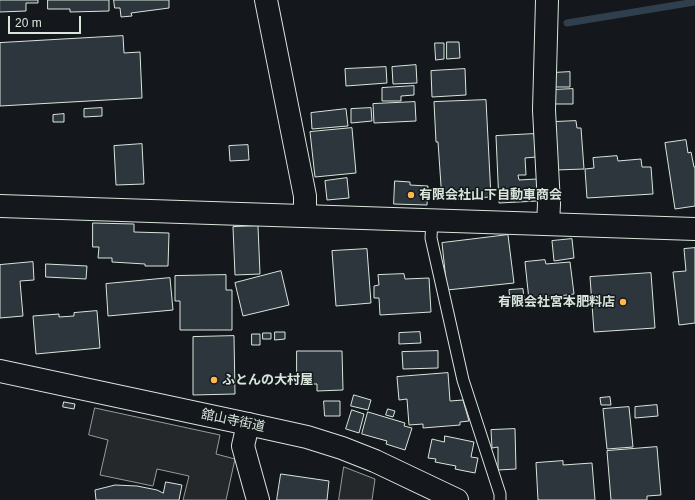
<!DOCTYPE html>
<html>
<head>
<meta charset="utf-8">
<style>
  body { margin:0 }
  #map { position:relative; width:695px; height:500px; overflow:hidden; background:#14181c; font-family:Arial,sans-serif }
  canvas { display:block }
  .scale { position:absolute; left:8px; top:16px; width:73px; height:18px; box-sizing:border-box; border:2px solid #d8e6dc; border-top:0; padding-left:5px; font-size:12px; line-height:14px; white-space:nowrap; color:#d8e6dc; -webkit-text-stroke:3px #14181c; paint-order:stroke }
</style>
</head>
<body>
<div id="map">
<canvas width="695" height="500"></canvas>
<div class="scale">20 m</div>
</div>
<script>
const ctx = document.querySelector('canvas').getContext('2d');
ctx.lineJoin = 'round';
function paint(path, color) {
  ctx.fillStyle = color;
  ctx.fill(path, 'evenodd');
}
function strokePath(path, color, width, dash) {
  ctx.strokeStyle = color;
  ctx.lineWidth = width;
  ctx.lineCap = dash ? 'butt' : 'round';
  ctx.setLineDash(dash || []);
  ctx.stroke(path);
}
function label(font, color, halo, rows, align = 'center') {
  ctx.font = font + ' Arial,"Noto Sans JP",sans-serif';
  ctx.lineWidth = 3;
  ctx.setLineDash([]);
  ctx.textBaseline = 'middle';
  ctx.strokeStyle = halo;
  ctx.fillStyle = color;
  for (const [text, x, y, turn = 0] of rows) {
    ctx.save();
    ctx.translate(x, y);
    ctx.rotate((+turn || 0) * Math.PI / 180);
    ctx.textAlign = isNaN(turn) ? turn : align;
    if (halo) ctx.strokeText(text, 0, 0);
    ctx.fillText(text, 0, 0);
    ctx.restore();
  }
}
const parking = new Path2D(`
  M 95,408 L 220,435 L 216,454 L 235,459 L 226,500 L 183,500 L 189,476 L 157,469 L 153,486 L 100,475 L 108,440 L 89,435 Z
  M 344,467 L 375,479 L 372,500 L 339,500 Z`);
const stream = new Path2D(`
  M 567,23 L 695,2`);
const building = new Path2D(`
  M 0,0 L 38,0 L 38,3 L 26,3 L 26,11 L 0,12 Z
  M 48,0 L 109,0 L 109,11 L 70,12 L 70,9 L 48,9 Z
  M 114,0 L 169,0 L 169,8 L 131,13 L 132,16 L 121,17 L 120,8 L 115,8 Z
  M 123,36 L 124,53 L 140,52 L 142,98 L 0,106 L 0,43 Z
  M 447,42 L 459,42 L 460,58 L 447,59 Z
  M 435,43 L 444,43 L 444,59 L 436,60 Z
  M 416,65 L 417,83 L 393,84 L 392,67 Z
  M 386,67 L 387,83 L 346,86 L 345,69 Z
  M 465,69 L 466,95 L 432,97 L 431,71 Z
  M 570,72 L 570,87 L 552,87 L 552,73 Z
  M 414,86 L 414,95 L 401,96 L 401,101 L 382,101 L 382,88 Z
  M 573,89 L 573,104 L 552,104 L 552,90 Z
  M 486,100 L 491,197 L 442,200 L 438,142 L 436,142 L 434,102 Z
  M 415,102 L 416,121 L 374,123 L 373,104 Z
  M 102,108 L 102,116 L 84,117 L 84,109 Z
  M 371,108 L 372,121 L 351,123 L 351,109 Z
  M 346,109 L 348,126 L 312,129 L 311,113 Z
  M 64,114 L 64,122 L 53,122 L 53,115 Z
  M 576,121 L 577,128 L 581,128 L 584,169 L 556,170 L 554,122 Z
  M 352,128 L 356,173 L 315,177 L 310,132 Z
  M 534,134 L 536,157 L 525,158 L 526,175 L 518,175 L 519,180 L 537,179 L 538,201 L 499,203 L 496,136 Z
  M 686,140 L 688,153 L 691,152 L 694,167 L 695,167 L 695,206 L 675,209 L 665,143 Z
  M 142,144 L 144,184 L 116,185 L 114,146 Z
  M 248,145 L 249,160 L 230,161 L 229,146 Z
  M 617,156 L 618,161 L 641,159 L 642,167 L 651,167 L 653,194 L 587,198 L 585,169 L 594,168 L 593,158 Z
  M 347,178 L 349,198 L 327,200 L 325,181 Z
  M 395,181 L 410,182 L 410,185 L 428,186 L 427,205 L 394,204 Z
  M 93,223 L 134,224 L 134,232 L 169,233 L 168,266 L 145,266 L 145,264 L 112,262 L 112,258 L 98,258 L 99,247 L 93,247 Z
  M 258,226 L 260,274 L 235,275 L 233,227 Z
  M 508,235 L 514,283 L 447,290 L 442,243 Z
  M 572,239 L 574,258 L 554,261 L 552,241 Z
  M 695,248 L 695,323 L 679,325 L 673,272 L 686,271 L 684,249 Z
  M 367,249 L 371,303 L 336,306 L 332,251 Z
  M 545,260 L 546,264 L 570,262 L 574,294 L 529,300 L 525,262 Z
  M 33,262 L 34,280 L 20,281 L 23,316 L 0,318 L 0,265 Z
  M 46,264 L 87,266 L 86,279 L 46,277 Z
  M 281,271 L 289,305 L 243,316 L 235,283 Z
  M 651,273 L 655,328 L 594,332 L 590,277 Z
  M 404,274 L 405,279 L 429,278 L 431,312 L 380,315 L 379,298 L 374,298 L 374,286 L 379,285 L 378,275 Z
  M 226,275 L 226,290 L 232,290 L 232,330 L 180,330 L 180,301 L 175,301 L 175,276 Z
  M 170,278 L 173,310 L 108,316 L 106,284 Z
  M 523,289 L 524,299 L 510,301 L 509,290 Z
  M 97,311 L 100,348 L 36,354 L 33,316 L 59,314 L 59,317 L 74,316 L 74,313 Z
  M 275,332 L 285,332 L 285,339 L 275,340 Z
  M 420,332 L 421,343 L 399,344 L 399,333 Z
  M 263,333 L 271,333 L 271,339 L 263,339 Z
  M 252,334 L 260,334 L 260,345 L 252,345 Z
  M 234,336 L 235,394 L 193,395 L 193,337 Z
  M 297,351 L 342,351 L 343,390 L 317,391 L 317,384 L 297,384 Z
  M 438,351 L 438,368 L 403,369 L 402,352 Z
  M 448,373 L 450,401 L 463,400 L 469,421 L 460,422 L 460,425 L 423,428 L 423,424 L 409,425 L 407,399 L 399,400 L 397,377 Z
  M 354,395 L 371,400 L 368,410 L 351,406 Z
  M 610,397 L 611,405 L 601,405 L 600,398 Z
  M 324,401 L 340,401 L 340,416 L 325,416 Z
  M 64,402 L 75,404 L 74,409 L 63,407 Z
  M 657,405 L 658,416 L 635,418 L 635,407 Z
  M 629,407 L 633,447 L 607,449 L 603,409 Z
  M 388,409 L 395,411 L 393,417 L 386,415 Z
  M 352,410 L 364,414 L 359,433 L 346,429 Z
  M 368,412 L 405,423 L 404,426 L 412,428 L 405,450 L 386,444 L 387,441 L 362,434 Z
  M 515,429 L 516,469 L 498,470 L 498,447 L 492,448 L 491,430 Z
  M 445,436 L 474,442 L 471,457 L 478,458 L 475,473 L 455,469 L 456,466 L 435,462 L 436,459 L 428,458 L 432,439 L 444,442 Z
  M 657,447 L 661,495 L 647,496 L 647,500 L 611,500 L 607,451 Z
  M 563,461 L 563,465 L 592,463 L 595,500 L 538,500 L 536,463 Z
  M 281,474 L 329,481 L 327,500 L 277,500 Z
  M 166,482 L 182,485 L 179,500 L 96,500 L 95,490 L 115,485 L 137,486 L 157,490 L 163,493 Z`);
const service = new Path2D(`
  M 432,220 L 431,238 L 463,380 L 500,494 L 500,500`);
const minor = new Path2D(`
  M 266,0 L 305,196 L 305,216
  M 547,0 L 544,110 L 549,204 L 548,224
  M 248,424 L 243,446 L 258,500`);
const tertiary = new Path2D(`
  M 0,206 L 695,229`);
const primary = new Path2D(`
  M 0,371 L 248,424 L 307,437 L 342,448 L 375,461 L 457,500`);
const markers = [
  [411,195,4,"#ffb74d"],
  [623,302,4,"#ffb74d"],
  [214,380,4,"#ffb74d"]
];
const poiNames = [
  ["有限会社山下自動車商会",419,195],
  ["有限会社宮本肥料店",615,302,"right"],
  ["ふとんの大村屋",222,380]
];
const streetNames = [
  ["舘山寺街道",233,421,12]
];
paint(parking, '#24282b');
strokePath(parking, '#939e99', 1);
strokePath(stream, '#2f3f4d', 7);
paint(building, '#2c363c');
strokePath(building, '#d8e6dc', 1);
strokePath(service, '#d8e6dc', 13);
strokePath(minor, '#d8e6dc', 24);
strokePath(tertiary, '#d8e6dc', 24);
strokePath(primary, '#d8e6dc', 24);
strokePath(service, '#14181c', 11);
strokePath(minor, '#14181c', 22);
strokePath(tertiary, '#14181c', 22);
strokePath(primary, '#14181c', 22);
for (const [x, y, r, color] of markers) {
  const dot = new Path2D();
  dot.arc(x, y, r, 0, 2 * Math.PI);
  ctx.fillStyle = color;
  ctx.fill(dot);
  strokePath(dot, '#14181c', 1.5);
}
label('bold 13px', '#d8e6dc', '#14181c', poiNames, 'left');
label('13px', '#d8e6dc', '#14181c', streetNames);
</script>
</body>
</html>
